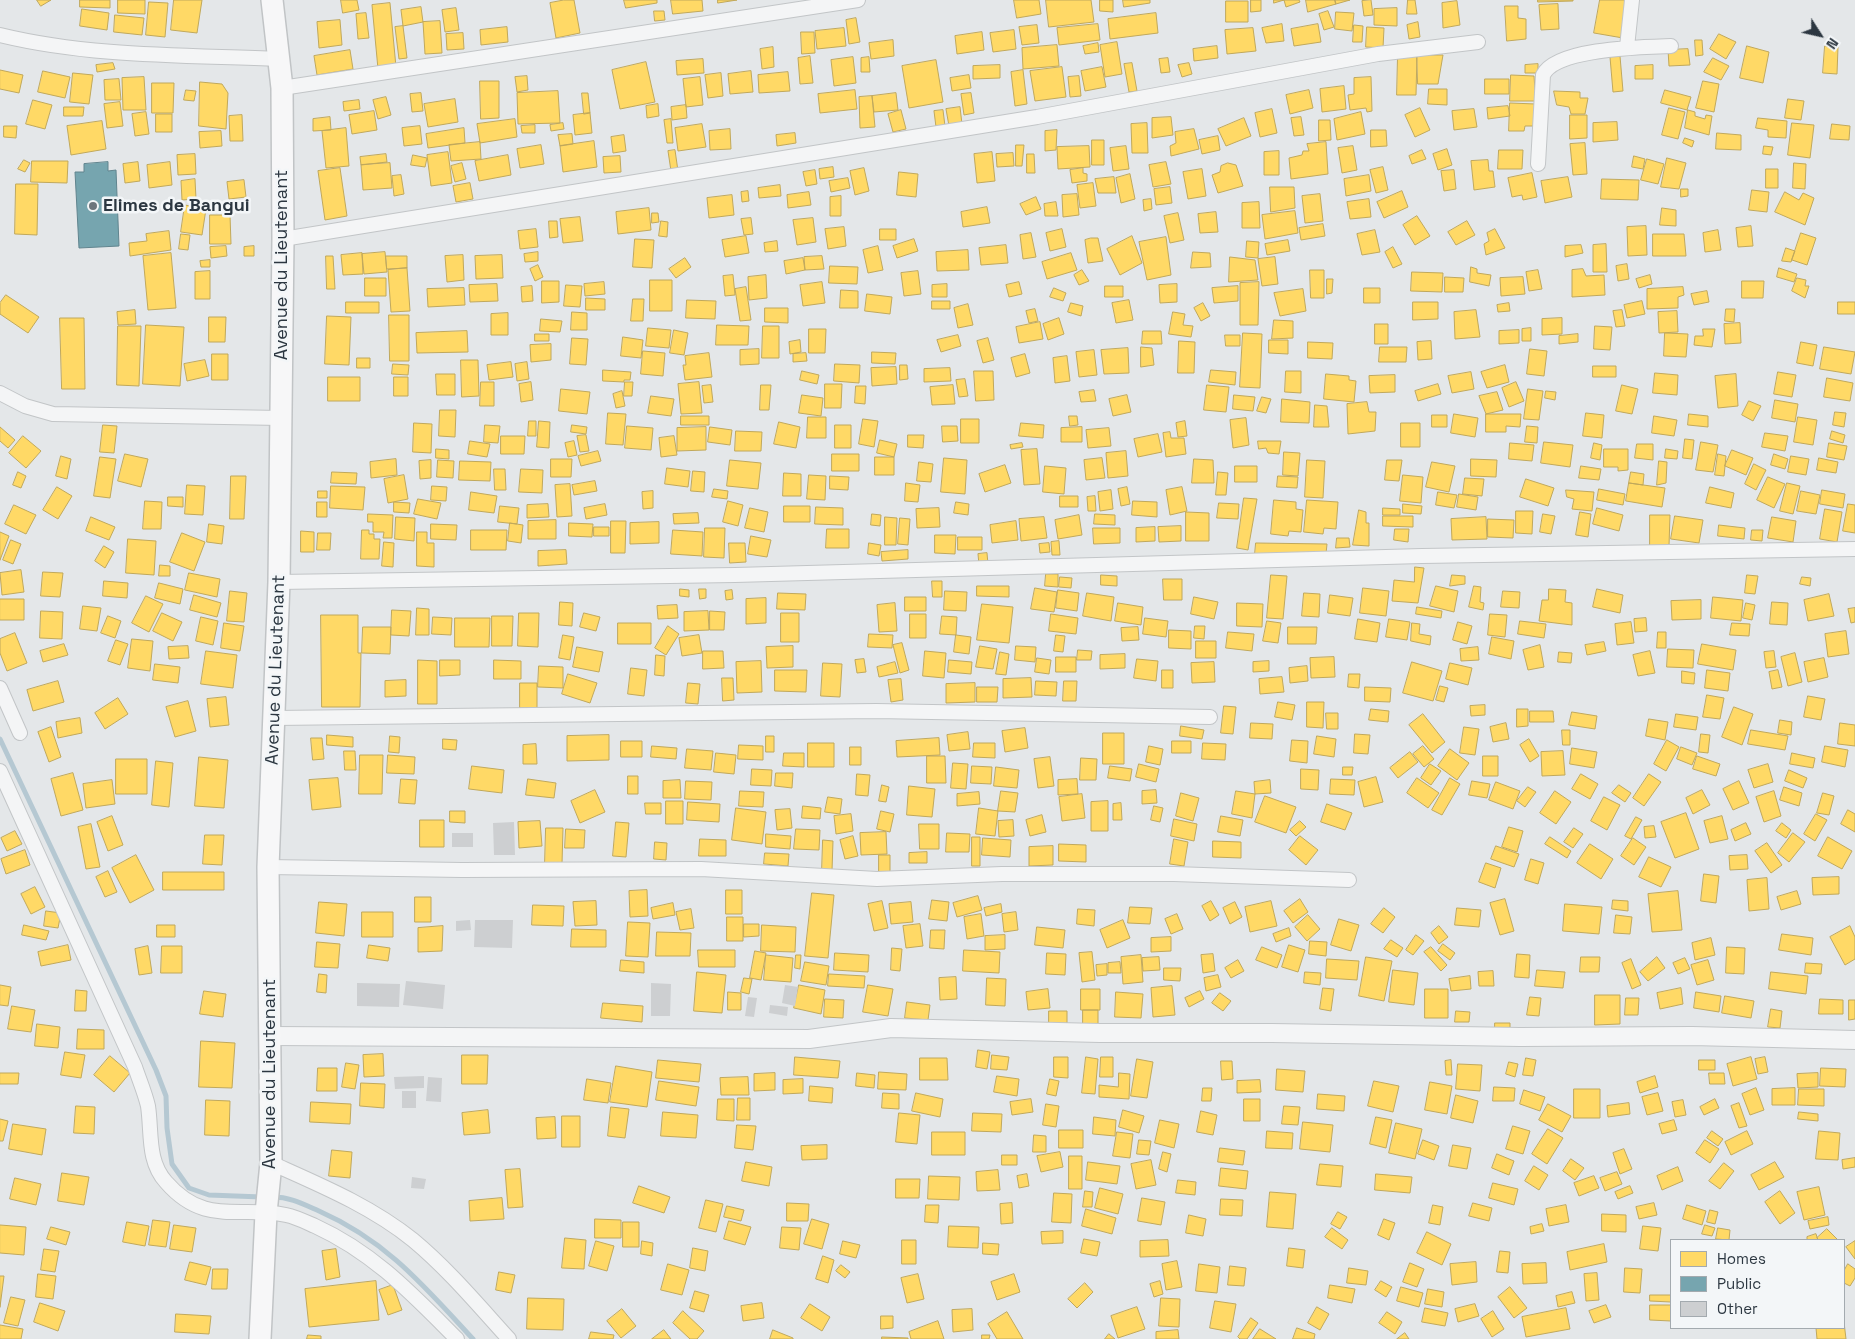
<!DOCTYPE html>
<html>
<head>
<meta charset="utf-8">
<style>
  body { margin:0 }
  #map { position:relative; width:1855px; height:1339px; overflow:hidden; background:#e4e7e9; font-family:"Space Grotesk",sans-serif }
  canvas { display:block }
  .legend { position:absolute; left:1670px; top:1239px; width:175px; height:90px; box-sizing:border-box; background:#f3f6f8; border:1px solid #a3aaaf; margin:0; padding:6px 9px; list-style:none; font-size:15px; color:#2c3741 }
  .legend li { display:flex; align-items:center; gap:10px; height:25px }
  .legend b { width:25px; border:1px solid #a3aaaf }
  .north { position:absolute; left:1795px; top:10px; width:50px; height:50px; -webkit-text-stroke:4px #f3f6f8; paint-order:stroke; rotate:125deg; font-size:14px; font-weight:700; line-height:20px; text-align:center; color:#2c3741 }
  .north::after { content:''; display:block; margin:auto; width:18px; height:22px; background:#2c3741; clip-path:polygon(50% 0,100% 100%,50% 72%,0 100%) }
</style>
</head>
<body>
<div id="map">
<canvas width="1855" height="1339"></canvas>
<ul class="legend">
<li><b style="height:14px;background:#ffd966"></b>Homes</li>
<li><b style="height:14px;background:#76a5af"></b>Public</li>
<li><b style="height:14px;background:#cdcfd1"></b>Other</li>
</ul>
<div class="north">N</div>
</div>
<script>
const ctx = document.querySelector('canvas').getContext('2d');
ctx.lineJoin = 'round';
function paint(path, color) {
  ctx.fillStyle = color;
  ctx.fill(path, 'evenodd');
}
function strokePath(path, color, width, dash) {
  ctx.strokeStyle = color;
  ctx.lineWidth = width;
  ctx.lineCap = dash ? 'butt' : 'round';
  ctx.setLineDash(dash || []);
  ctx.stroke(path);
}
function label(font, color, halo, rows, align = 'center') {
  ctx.font = font + ' "Space Grotesk",sans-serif';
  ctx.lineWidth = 5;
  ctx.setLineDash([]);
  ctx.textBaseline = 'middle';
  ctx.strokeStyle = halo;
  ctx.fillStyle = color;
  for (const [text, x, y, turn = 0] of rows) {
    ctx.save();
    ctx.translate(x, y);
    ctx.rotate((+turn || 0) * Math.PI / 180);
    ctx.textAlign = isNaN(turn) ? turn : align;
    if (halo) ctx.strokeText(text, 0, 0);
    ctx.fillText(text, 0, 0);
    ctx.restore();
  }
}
const homes = new Path2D(`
  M 37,0 L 51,0 L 41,6 Z
  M 80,0 L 110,0 L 110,8 L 80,7 Z
  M 118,0 L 145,0 L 145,14 L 118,13 Z
  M 174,0 L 202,0 L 197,33 L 171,30 Z
  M 341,0 L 357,0 L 359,10 L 343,13 Z
  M 564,0 L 574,0 L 580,33 L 556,38 L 550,3 Z
  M 624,0 L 657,0 L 657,3 L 626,8 Z
  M 671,0 L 702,0 L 703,11 L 673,14 Z
  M 718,0 L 737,0 L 718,3 Z
  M 1014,0 L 1039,0 L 1041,14 L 1017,18 Z
  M 1046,0 L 1091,0 L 1094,22 L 1049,27 Z
  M 1100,0 L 1113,0 L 1113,12 L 1100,11 Z
  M 1123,0 L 1150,0 L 1150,3 L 1124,7 Z
  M 1251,0 L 1261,0 L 1261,11 L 1251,12 Z
  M 1274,0 L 1299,0 L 1300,2 L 1286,7 L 1284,0 L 1274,3 Z
  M 1306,0 L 1335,0 L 1336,4 L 1308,12 Z
  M 1335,0 L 1350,0 L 1336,4 Z
  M 1371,0 L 1373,15 L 1364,16 L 1362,1 Z
  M 1408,0 L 1415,0 L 1417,14 L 1407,14 Z
  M 1538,0 L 1573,0 L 1573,1 L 1538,2 Z
  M 1600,0 L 1630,0 L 1623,38 L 1594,33 Z
  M 1226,1 L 1248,1 L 1248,22 L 1226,22 Z
  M 1457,1 L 1460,25 L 1443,28 L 1442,3 Z
  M 149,2 L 168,3 L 165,37 L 146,35 Z
  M 390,3 L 396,67 L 378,69 L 372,5 Z
  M 1558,4 L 1559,29 L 1541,30 L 1539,5 Z
  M 1505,6 L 1518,6 L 1518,18 L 1526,19 L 1526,39 L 1507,41 Z
  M 421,7 L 423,22 L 403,26 L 401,10 Z
  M 456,8 L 459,30 L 445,32 L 442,10 Z
  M 1397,8 L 1397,26 L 1374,25 L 1374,9 Z
  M 82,9 L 109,13 L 107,30 L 80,26 Z
  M 654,11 L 664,11 L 665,20 L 655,21 Z
  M 1328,11 L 1334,27 L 1324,30 L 1319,14 Z
  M 1336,12 L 1354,13 L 1352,31 L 1335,29 Z
  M 366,13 L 369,38 L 358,39 L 356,14 Z
  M 1156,13 L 1158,33 L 1110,39 L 1108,19 Z
  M 115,15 L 144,18 L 142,35 L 114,32 Z
  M 856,18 L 860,42 L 849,44 L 846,20 Z
  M 340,20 L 342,45 L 319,48 L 317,22 Z
  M 440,21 L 442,53 L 425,54 L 423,22 Z
  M 1418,22 L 1420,37 L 1409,39 L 1407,25 Z
  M 1098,24 L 1100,40 L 1059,45 L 1057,28 Z
  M 1282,24 L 1284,41 L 1266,43 L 1262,28 Z
  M 1318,24 L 1321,42 L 1294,46 L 1291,29 Z
  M 1037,25 L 1039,43 L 1022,45 L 1019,27 Z
  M 1354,25 L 1363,26 L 1362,42 L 1353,42 Z
  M 403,26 L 407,58 L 399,59 L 395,27 Z
  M 507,27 L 508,42 L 481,45 L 480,30 Z
  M 1367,27 L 1384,28 L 1383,48 L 1366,47 Z
  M 844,28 L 846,46 L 817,49 L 815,31 Z
  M 1253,28 L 1256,51 L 1227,54 L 1225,30 Z
  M 1014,30 L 1016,49 L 993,52 L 990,33 Z
  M 801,32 L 814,32 L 815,53 L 802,54 Z
  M 982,32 L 984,50 L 957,54 L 955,36 Z
  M 463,33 L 464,49 L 447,50 L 446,34 Z
  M 1719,34 L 1736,42 L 1726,59 L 1710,49 Z
  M 893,40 L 894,56 L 871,59 L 869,43 Z
  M 1695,40 L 1702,40 L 1703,55 L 1696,56 Z
  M 1117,42 L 1122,74 L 1105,77 L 1100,45 Z
  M 1098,43 L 1099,52 L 1085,54 L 1083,46 Z
  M 1057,45 L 1059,66 L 1023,69 L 1022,48 Z
  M 1217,46 L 1218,58 L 1194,61 L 1193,49 Z
  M 1747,46 L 1769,52 L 1763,83 L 1740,78 Z
  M 1825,46 L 1838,47 L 1837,74 L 1823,73 Z
  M 773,47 L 774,67 L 762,69 L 760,49 Z
  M 1688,49 L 1690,65 L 1669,66 L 1668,50 Z
  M 350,50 L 353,69 L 317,75 L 314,56 Z
  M 1398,54 L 1417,54 L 1416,95 L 1397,95 Z
  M 1417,55 L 1443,55 L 1438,84 L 1418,84 Z
  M 810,56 L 813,83 L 800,84 L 798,58 Z
  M 1620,56 L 1623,91 L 1613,92 L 1610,57 Z
  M 853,57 L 856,83 L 834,86 L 831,60 Z
  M 869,57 L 870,72 L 861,72 L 861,58 Z
  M 1168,58 L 1170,72 L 1161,73 L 1159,59 Z
  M 1713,58 L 1729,66 L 1721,80 L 1704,72 Z
  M 703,59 L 704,73 L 677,75 L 676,61 Z
  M 936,60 L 943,102 L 909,108 L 902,66 Z
  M 646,62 L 655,102 L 620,109 L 612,70 Z
  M 113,63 L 115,69 L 97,72 L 96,65 Z
  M 1132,63 L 1137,91 L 1129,92 L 1124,64 Z
  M 1189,63 L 1192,74 L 1182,77 L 1178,65 Z
  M 1538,64 L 1538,73 L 1525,73 L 1525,65 Z
  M 1000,65 L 1000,78 L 973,79 L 973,66 Z
  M 1653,65 L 1653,79 L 1635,79 L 1635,66 Z
  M 1062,67 L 1066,97 L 1035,101 L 1030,71 Z
  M 1102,67 L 1106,87 L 1085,91 L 1081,71 Z
  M 0,70 L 23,75 L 19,93 L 0,89 Z
  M 1023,70 L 1027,104 L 1015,106 L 1011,72 Z
  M 43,71 L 70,77 L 65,98 L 38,92 Z
  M 751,71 L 753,92 L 730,94 L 728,74 Z
  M 788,72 L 790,91 L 759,93 L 758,75 Z
  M 73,73 L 93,75 L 89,104 L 70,102 Z
  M 721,73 L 723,96 L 708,98 L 705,75 Z
  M 969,75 L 971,88 L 952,91 L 950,78 Z
  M 1511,75 L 1534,76 L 1535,90 L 1539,90 L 1538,101 L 1510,101 Z
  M 527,76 L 528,90 L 517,92 L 515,77 Z
  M 1079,76 L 1081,96 L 1070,97 L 1068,77 Z
  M 144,77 L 146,110 L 123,110 L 122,78 Z
  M 700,77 L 703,105 L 686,107 L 683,79 Z
  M 1371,77 L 1372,111 L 1367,112 L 1366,108 L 1350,110 L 1348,95 L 1354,94 L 1354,78 Z
  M 119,79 L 121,100 L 105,100 L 104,80 Z
  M 1485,79 L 1509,79 L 1509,94 L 1485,94 Z
  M 480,81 L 499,81 L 499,118 L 481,119 Z
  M 1703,81 L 1719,84 L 1714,112 L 1696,108 Z
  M 200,82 L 222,84 L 228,93 L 226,129 L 199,126 Z
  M 152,83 L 174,83 L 173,113 L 152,113 Z
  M 1344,86 L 1346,109 L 1322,112 L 1320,89 Z
  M 1429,89 L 1447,89 L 1447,105 L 1428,104 Z
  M 186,90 L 196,91 L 194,101 L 184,100 Z
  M 855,90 L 857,109 L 820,113 L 818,94 Z
  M 1309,90 L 1313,108 L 1290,114 L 1286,95 Z
  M 1665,90 L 1691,97 L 1687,110 L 1661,103 Z
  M 558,91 L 560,123 L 518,124 L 517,93 Z
  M 1554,91 L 1580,92 L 1580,98 L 1588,98 L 1585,114 L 1571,114 L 1569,107 L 1557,105 Z
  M 421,93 L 423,111 L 412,112 L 410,94 Z
  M 582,93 L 588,93 L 590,113 L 584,114 Z
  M 896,93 L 898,110 L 874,112 L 872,96 Z
  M 971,93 L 974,113 L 964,115 L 961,94 Z
  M 872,96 L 875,127 L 860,128 L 859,97 Z
  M 386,97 L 391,115 L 378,119 L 373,100 Z
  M 455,99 L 458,122 L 428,127 L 424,104 Z
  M 1788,99 L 1804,101 L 1801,120 L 1785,118 Z
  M 33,100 L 52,105 L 45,129 L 26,124 Z
  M 359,100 L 360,109 L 344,111 L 343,102 Z
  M 120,102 L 123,126 L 107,128 L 104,104 Z
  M 1510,103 L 1536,104 L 1539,126 L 1525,126 L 1524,131 L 1509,131 Z
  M 658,104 L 659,116 L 647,118 L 646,106 Z
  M 686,105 L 687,118 L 672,120 L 671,107 Z
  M 1508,106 L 1510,116 L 1488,119 L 1487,108 Z
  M 64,107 L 84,107 L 83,116 L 64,116 Z
  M 960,107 L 962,124 L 949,126 L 946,109 Z
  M 1420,108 L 1430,130 L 1415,137 L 1405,115 Z
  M 1669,108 L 1685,112 L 1678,139 L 1662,135 Z
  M 1272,109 L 1277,133 L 1260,137 L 1255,113 Z
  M 1474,109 L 1477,127 L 1454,130 L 1452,111 Z
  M 901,110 L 906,129 L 893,132 L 888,114 Z
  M 943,110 L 945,126 L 936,127 L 934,111 Z
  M 1688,110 L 1695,112 L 1695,116 L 1705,119 L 1706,115 L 1712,116 L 1709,135 L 1685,128 Z
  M 374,111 L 377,130 L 352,134 L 349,115 Z
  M 146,112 L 149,134 L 135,136 L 132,114 Z
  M 1361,112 L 1365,134 L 1337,140 L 1334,119 Z
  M 590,113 L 592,133 L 575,135 L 573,115 Z
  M 156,114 L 172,114 L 172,132 L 156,132 Z
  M 242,115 L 243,141 L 230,141 L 229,116 Z
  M 1570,115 L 1587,115 L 1587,138 L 1570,139 Z
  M 330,117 L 331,130 L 313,131 L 313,119 Z
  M 1171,117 L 1173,135 L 1152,138 L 1152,118 Z
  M 1301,117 L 1304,135 L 1294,136 L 1291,118 Z
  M 1244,118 L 1251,136 L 1226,146 L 1218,129 Z
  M 1758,118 L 1787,121 L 1786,138 L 1768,137 L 1768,130 L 1756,128 Z
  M 515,119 L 517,137 L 480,143 L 477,124 Z
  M 671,119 L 673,143 L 667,143 L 664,120 Z
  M 1319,120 L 1330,120 L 1331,140 L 1319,141 Z
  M 102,121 L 106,149 L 71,155 L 67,126 Z
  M 1617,122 L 1618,140 L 1593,142 L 1593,123 Z
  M 563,123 L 564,129 L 551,131 L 550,125 Z
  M 1147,123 L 1148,153 L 1132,153 L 1131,124 Z
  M 1792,123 L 1814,125 L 1810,158 L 1788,155 Z
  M 702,124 L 706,147 L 678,151 L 675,128 Z
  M 1832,124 L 1850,126 L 1849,140 L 1830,139 Z
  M 535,125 L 535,133 L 522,133 L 521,126 Z
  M 4,126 L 17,126 L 16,138 L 4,137 Z
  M 420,126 L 422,144 L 404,146 L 402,128 Z
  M 346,128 L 349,166 L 326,168 L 322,131 Z
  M 464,128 L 465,143 L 428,148 L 426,134 Z
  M 730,129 L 731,149 L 710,150 L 709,131 Z
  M 1194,129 L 1199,149 L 1171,156 L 1170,146 L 1176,143 L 1175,132 Z
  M 1057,130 L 1056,150 L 1045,151 L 1045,131 Z
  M 1371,130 L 1386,130 L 1387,146 L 1371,147 Z
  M 221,131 L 222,146 L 200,148 L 199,132 Z
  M 795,133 L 796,143 L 777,146 L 776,135 Z
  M 1717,133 L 1741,135 L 1741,150 L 1716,149 Z
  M 572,134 L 573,144 L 560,146 L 558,135 Z
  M 624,135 L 626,151 L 613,153 L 611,137 Z
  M 1218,136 L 1220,150 L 1202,154 L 1199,140 Z
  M 1685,138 L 1694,141 L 1692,147 L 1683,143 Z
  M 1092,140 L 1104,140 L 1104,165 L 1092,165 Z
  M 594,141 L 597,167 L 563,172 L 560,146 Z
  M 480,142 L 481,159 L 451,161 L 449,145 Z
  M 1326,142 L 1328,174 L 1291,179 L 1289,158 L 1302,155 L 1303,151 L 1309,151 L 1307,144 Z
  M 1585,143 L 1587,174 L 1573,175 L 1570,144 Z
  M 541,145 L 544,164 L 520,168 L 517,149 Z
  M 1016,145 L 1024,145 L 1022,166 L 1016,166 Z
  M 1089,146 L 1090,167 L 1058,169 L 1057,147 Z
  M 1126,146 L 1129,169 L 1113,171 L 1110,148 Z
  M 1353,146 L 1357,170 L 1342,173 L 1338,148 Z
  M 1764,146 L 1773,147 L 1771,155 L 1763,154 Z
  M 1447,149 L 1452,165 L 1438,170 L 1433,154 Z
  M 675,150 L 678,171 L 671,171 L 668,151 Z
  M 1422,150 L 1426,159 L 1412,164 L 1409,156 Z
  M 1499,150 L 1523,150 L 1522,169 L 1498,169 Z
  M 1279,151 L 1279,175 L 1264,175 L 1264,152 Z
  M 448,152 L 452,183 L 431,186 L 427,155 Z
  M 992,152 L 995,181 L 977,183 L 974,154 Z
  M 1013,153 L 1014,166 L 997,167 L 996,154 Z
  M 195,154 L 196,174 L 178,175 L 177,155 Z
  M 386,154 L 387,162 L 361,165 L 360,157 Z
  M 1027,154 L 1034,154 L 1035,173 L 1027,173 Z
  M 413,155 L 427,158 L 425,167 L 411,165 Z
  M 508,155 L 511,175 L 479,181 L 475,161 Z
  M 620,156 L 621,172 L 604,173 L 603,157 Z
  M 1634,156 L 1645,159 L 1643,169 L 1632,167 Z
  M 1667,158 L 1686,163 L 1679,189 L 1661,187 Z
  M 1647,159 L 1664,164 L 1658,184 L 1641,180 Z
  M 24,160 L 30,163 L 25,172 L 18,169 Z
  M 1488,160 L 1489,171 L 1493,171 L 1495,187 L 1474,190 L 1471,161 Z
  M 32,161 L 68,161 L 67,183 L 31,182 Z
  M 138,162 L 140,181 L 125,183 L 123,164 Z
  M 170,162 L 172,185 L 149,188 L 147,165 Z
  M 1166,162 L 1171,184 L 1153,187 L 1149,165 Z
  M 390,163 L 392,188 L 363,190 L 361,165 Z
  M 462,163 L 466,179 L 455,182 L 451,166 Z
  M 1228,163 L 1236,165 L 1243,186 L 1218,193 L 1212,175 L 1220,172 L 1221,166 Z
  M 1794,163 L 1806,164 L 1805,189 L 1793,188 Z
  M 833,167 L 834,177 L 820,179 L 819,169 Z
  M 1383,167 L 1388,190 L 1376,193 L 1370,170 Z
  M 340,168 L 347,216 L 325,220 L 318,171 Z
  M 864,168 L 869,191 L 855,195 L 850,171 Z
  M 1083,168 L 1083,173 L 1087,174 L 1087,181 L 1072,183 L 1070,170 Z
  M 1202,169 L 1206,196 L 1188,199 L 1183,172 Z
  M 1766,169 L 1778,169 L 1778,188 L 1766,188 Z
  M 815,170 L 817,184 L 806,186 L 803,172 Z
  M 1454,170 L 1456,189 L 1444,191 L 1441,171 Z
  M 899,172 L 918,174 L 916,197 L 897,195 Z
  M 1532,173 L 1537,197 L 1523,200 L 1522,195 L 1512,197 L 1508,178 Z
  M 1130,174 L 1135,199 L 1121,203 L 1116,178 Z
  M 401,175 L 404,194 L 394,196 L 392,176 Z
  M 1369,175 L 1371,191 L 1346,196 L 1344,179 Z
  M 1114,177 L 1116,193 L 1098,193 L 1095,179 Z
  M 1568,177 L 1572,197 L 1545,203 L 1541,181 Z
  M 848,178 L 850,188 L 831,192 L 829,181 Z
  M 195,179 L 196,199 L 182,200 L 181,181 Z
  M 1602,179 L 1639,180 L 1638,200 L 1601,199 Z
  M 244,180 L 246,197 L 229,199 L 227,182 Z
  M 470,183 L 473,199 L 456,202 L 453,186 Z
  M 1093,183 L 1096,206 L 1080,208 L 1077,185 Z
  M 16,184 L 38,184 L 37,235 L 15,234 Z
  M 780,185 L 781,196 L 759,198 L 758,188 Z
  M 1170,187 L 1172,203 L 1156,205 L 1154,189 Z
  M 1270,187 L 1294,187 L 1295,208 L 1271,212 Z
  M 1681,189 L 1688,189 L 1688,196 L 1681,197 Z
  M 1752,190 L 1769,192 L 1767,212 L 1749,210 Z
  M 748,191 L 749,201 L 742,202 L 741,192 Z
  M 1402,191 L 1408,207 L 1384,218 L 1377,202 Z
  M 809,192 L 811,205 L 788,208 L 787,195 Z
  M 1785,192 L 1799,200 L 1803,193 L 1814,198 L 1805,225 L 1775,212 Z
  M 1077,194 L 1079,215 L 1063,217 L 1062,195 Z
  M 1320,194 L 1323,221 L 1305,223 L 1302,196 Z
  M 732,195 L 734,215 L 709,218 L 707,198 Z
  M 841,196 L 841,216 L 830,216 L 830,197 Z
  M 1036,197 L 1041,209 L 1026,215 L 1020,204 Z
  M 1151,199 L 1152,209 L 1144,211 L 1143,200 Z
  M 1369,199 L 1371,217 L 1350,219 L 1347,202 Z
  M 1056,202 L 1058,216 L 1045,216 L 1044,204 Z
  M 1259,202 L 1260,228 L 1242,228 L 1242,203 Z
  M 185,205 L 206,209 L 202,235 L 181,232 Z
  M 987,207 L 990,223 L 963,227 L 961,212 Z
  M 649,208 L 651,230 L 618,234 L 616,212 Z
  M 1662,208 L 1676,210 L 1676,226 L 1660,225 Z
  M 1295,211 L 1298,233 L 1265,239 L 1262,215 Z
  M 1216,212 L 1218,232 L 1200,233 L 1198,214 Z
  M 652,213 L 658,213 L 659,222 L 652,223 Z
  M 1178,213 L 1184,240 L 1170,243 L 1164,216 Z
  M 210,215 L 230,215 L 231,244 L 210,244 Z
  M 1417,216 L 1430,236 L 1415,245 L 1403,225 Z
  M 580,217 L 583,241 L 563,243 L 560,219 Z
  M 751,218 L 753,234 L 744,235 L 741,219 Z
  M 813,218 L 816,242 L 797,245 L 793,220 Z
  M 549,221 L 557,221 L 558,237 L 550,238 Z
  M 661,221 L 668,222 L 667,237 L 659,236 Z
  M 1467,221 L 1475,235 L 1456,245 L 1448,232 Z
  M 1323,224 L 1325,236 L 1301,240 L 1299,228 Z
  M 1646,226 L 1647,255 L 1628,256 L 1627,227 Z
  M 1751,226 L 1753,246 L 1738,247 L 1736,228 Z
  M 844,227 L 846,246 L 828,249 L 825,229 Z
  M 536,229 L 538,247 L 520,249 L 518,231 Z
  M 880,229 L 896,229 L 896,240 L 880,240 Z
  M 1062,229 L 1066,247 L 1050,251 L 1046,233 Z
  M 1495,229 L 1505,248 L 1486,255 L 1484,244 L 1489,241 L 1487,233 Z
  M 1375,230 L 1380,252 L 1362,255 L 1357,234 Z
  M 1718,230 L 1721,250 L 1705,252 L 1703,233 Z
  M 169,231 L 171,250 L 130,256 L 129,243 L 147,241 L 146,234 Z
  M 1031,233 L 1036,257 L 1023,259 L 1020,235 Z
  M 1801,233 L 1816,238 L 1807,265 L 1792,260 Z
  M 181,234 L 190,235 L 188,250 L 179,249 Z
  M 1653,234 L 1684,234 L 1686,256 L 1653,256 Z
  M 746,236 L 749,253 L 725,257 L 722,240 Z
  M 1132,236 L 1142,263 L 1120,275 L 1107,249 Z
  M 1166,237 L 1171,275 L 1147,280 L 1139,242 Z
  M 1091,238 L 1098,238 L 1103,261 L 1088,263 L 1085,240 Z
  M 635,239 L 654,240 L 652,268 L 633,267 Z
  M 914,239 L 918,251 L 897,258 L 893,246 Z
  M 1288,240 L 1290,251 L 1267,255 L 1265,244 Z
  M 777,241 L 778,251 L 765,252 L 764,243 Z
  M 1247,241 L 1259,242 L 1258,258 L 1246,257 Z
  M 1606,244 L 1607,272 L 1593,272 L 1593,245 Z
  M 1006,245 L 1008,263 L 981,265 L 979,248 Z
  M 1581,245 L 1583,253 L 1565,257 L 1565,246 Z
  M 226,246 L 227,256 L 211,258 L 210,247 Z
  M 254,246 L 254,256 L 244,256 L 244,247 Z
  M 878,246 L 883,270 L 868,273 L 863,250 Z
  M 1393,247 L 1402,264 L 1393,268 L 1385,252 Z
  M 1786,248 L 1795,251 L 1791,262 L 1782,261 Z
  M 968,250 L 969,270 L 937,271 L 936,252 Z
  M 385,252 L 387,272 L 364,274 L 362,254 Z
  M 538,252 L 538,261 L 525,262 L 524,254 Z
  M 1193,252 L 1210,253 L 1211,267 L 1191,268 Z
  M 171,253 L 176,308 L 148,310 L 143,256 Z
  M 362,253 L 363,274 L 343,275 L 341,255 Z
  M 1071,253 L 1077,270 L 1047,279 L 1042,262 Z
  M 463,255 L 464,280 L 447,282 L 445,256 Z
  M 502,255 L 503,278 L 476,279 L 475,256 Z
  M 326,256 L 333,256 L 335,289 L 327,289 Z
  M 386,256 L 407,256 L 407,268 L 387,269 Z
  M 822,256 L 824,269 L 805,270 L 804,257 Z
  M 1230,257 L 1255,260 L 1258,280 L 1229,282 Z
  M 1275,257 L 1278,284 L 1262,286 L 1258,259 Z
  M 685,258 L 691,267 L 676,278 L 669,269 Z
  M 803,258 L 805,270 L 786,274 L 784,261 Z
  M 210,260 L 210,267 L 201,267 L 200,261 Z
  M 1627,264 L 1629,279 L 1618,281 L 1616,266 Z
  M 538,265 L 543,277 L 535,281 L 530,269 Z
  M 830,266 L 858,267 L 857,284 L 829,283 Z
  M 1471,267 L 1477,269 L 1477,273 L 1491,275 L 1489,286 L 1470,282 Z
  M 407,268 L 410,311 L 391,312 L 388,270 Z
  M 1779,268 L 1797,274 L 1794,282 L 1777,277 Z
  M 1583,269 L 1586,276 L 1604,275 L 1605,295 L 1572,297 L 1572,270 Z
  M 1082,270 L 1089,281 L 1079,285 L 1074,275 Z
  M 1310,270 L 1324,270 L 1324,298 L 1311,298 Z
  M 1538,270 L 1542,289 L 1529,291 L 1526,272 Z
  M 210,271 L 210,299 L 195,299 L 195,272 Z
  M 918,271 L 921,294 L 904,296 L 901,273 Z
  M 1412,272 L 1443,273 L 1442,292 L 1411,291 Z
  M 733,275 L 735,295 L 725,296 L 723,276 Z
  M 766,275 L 767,298 L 749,300 L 748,277 Z
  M 1650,275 L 1652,284 L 1639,288 L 1636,279 Z
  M 1445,277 L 1464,278 L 1463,292 L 1445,292 Z
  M 1523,277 L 1525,294 L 1501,296 L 1500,278 Z
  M 365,278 L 386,278 L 386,296 L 365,296 Z
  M 1797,278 L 1806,280 L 1805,286 L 1809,286 L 1805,298 L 1792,291 Z
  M 1327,279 L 1333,279 L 1332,293 L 1327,294 Z
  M 650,280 L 672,280 L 672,311 L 650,311 Z
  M 542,281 L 559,281 L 559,302 L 542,303 Z
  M 1742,281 L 1764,281 L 1763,298 L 1742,298 Z
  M 604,282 L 605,294 L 585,296 L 584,284 Z
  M 822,282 L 825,303 L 803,306 L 800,285 Z
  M 1019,282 L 1022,294 L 1009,297 L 1006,285 Z
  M 1259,282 L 1258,325 L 1240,325 L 1240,283 Z
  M 497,284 L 498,301 L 470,302 L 469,285 Z
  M 947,284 L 947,297 L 932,297 L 932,285 Z
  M 1177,284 L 1177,302 L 1160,303 L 1159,285 Z
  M 566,285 L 582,286 L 580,307 L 564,306 Z
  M 532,286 L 533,301 L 522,302 L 521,287 Z
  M 1105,286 L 1123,286 L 1123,297 L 1105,297 Z
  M 1238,286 L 1238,301 L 1214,303 L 1212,288 Z
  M 746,287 L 751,320 L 740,321 L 735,289 Z
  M 1683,287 L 1684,295 L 1678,297 L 1678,308 L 1647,309 L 1647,289 Z
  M 464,288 L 465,305 L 428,307 L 427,289 Z
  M 1054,288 L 1066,293 L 1063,301 L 1050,297 Z
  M 1364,288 L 1380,288 L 1380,303 L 1364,303 Z
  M 1303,289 L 1306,311 L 1280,316 L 1274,293 Z
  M 841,290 L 858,291 L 858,308 L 840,308 Z
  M 1707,291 L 1709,302 L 1694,305 L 1691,294 Z
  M 867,294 L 892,297 L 890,314 L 865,311 Z
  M 6,295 L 39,317 L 28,333 L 0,314 L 0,303 Z
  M 586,298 L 605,299 L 605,310 L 586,310 Z
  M 633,299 L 644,299 L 643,321 L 631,321 Z
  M 687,300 L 716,301 L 715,319 L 686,318 Z
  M 1129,300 L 1133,320 L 1116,323 L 1112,303 Z
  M 932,301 L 950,301 L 950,309 L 932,309 Z
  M 1642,301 L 1645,314 L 1627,318 L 1624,305 Z
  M 346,302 L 379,302 L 379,313 L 346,313 Z
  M 1413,302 L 1438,302 L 1438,319 L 1413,320 Z
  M 1838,302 L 1855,302 L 1855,314 L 1838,314 Z
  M 1071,303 L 1083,306 L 1081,316 L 1068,312 Z
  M 1203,303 L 1210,316 L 1201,321 L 1194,308 Z
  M 1509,303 L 1510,311 L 1498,312 L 1497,305 Z
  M 968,304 L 973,325 L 958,328 L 954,308 Z
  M 765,308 L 788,308 L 788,323 L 765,322 Z
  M 1035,309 L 1038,321 L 1029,323 L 1026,311 Z
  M 1726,309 L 1735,309 L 1734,322 L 1725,321 Z
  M 135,310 L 136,324 L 118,325 L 117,312 Z
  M 1476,310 L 1480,337 L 1455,339 L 1454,312 Z
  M 1622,310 L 1625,326 L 1616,327 L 1613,311 Z
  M 1677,311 L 1678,332 L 1659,333 L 1658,312 Z
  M 572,312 L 587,313 L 587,330 L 571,330 Z
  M 1173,312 L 1185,314 L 1183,325 L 1193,326 L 1191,337 L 1169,334 Z
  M 508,313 L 508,335 L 491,335 L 491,314 Z
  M 389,315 L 409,315 L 409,361 L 390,361 Z
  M 327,316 L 351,317 L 349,365 L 325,364 Z
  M 209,317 L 226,317 L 225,342 L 209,342 Z
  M 60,318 L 84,318 L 85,389 L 62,389 Z
  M 1059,318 L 1064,334 L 1048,340 L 1043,324 Z
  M 1562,318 L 1562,334 L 1542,335 L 1542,319 Z
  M 541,319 L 562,321 L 560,332 L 540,331 Z
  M 1274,320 L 1293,321 L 1293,338 L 1272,339 Z
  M 1040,322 L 1043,339 L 1019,343 L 1016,327 Z
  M 1740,323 L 1741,343 L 1725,344 L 1724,324 Z
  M 1375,324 L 1388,324 L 1388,344 L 1375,344 Z
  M 146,325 L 184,327 L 180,386 L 143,384 Z
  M 717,325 L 749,326 L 748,345 L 716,345 Z
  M 118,326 L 141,326 L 139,386 L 117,385 Z
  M 763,326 L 779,326 L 779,358 L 762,358 Z
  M 1595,326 L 1612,327 L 1610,350 L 1594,349 Z
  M 648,328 L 671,330 L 669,348 L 646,346 Z
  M 1531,328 L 1531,341 L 1522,341 L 1522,329 Z
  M 809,329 L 826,329 L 825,353 L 809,353 Z
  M 1703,329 L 1715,329 L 1712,347 L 1694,345 L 1695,336 L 1703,336 Z
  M 674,330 L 688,333 L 684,355 L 670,353 Z
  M 1519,330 L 1519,343 L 1499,344 L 1499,331 Z
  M 467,331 L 468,352 L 417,353 L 416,333 Z
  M 1143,331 L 1161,331 L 1162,344 L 1142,344 Z
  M 1243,333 L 1262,334 L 1260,388 L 1240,387 Z
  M 1665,333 L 1688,334 L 1686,357 L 1664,356 Z
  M 535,334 L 549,334 L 549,341 L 535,341 Z
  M 1578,334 L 1578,342 L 1559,344 L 1559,336 Z
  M 958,335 L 961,346 L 941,352 L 937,340 Z
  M 1225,335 L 1240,335 L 1240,346 L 1226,346 Z
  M 623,337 L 643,340 L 641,358 L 621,356 Z
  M 572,338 L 588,339 L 586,365 L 570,364 Z
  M 988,338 L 994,360 L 983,363 L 977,341 Z
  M 800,340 L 801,352 L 790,354 L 789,342 Z
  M 1269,340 L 1288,340 L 1288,354 L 1269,353 Z
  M 1179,341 L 1195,342 L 1194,373 L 1178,373 Z
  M 1431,341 L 1432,359 L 1418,360 L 1417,342 Z
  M 1308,342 L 1333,343 L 1332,359 L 1308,358 Z
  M 1801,342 L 1817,345 L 1813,366 L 1797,363 Z
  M 551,344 L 551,360 L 531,362 L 530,345 Z
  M 1141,347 L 1152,348 L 1154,365 L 1141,367 Z
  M 1380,347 L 1407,347 L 1406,362 L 1379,362 Z
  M 1824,347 L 1855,352 L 1851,374 L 1820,369 Z
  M 1128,348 L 1129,373 L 1104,374 L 1101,350 Z
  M 759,349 L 759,364 L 740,365 L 740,350 Z
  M 1530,349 L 1547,351 L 1544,376 L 1527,374 Z
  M 1094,350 L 1097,375 L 1079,377 L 1076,352 Z
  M 643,351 L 665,353 L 663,376 L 641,374 Z
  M 872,352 L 896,353 L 895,364 L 872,363 Z
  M 709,353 L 712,377 L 685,380 L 683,365 L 686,365 L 685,356 Z
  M 806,353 L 807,361 L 793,362 L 793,354 Z
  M 212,354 L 228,354 L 228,380 L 212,380 Z
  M 1025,354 L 1030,373 L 1016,377 L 1011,358 Z
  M 1067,356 L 1070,381 L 1055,383 L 1053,358 Z
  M 357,358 L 370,358 L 370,368 L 357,368 Z
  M 205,360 L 209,376 L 187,381 L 184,364 Z
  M 461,360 L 478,360 L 479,396 L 462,397 Z
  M 511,362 L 513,377 L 489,380 L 487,365 Z
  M 527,362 L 529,379 L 517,381 L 515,364 Z
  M 393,364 L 409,365 L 408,375 L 392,374 Z
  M 835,364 L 860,365 L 859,383 L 834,381 Z
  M 900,365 L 907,365 L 908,379 L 900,380 Z
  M 1505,365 L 1509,382 L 1487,388 L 1481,372 Z
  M 1593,366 L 1616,366 L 1616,377 L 1593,377 Z
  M 896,367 L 897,384 L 872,386 L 871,368 Z
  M 950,368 L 951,381 L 924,382 L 924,369 Z
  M 603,370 L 631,372 L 630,380 L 624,380 L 624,382 L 603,381 Z
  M 1211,370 L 1236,372 L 1235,385 L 1209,382 Z
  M 802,371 L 819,375 L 817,384 L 800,380 Z
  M 974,371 L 993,371 L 994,400 L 976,401 Z
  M 1286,371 L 1301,371 L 1301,393 L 1285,392 Z
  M 1471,372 L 1474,389 L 1452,393 L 1448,376 Z
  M 1778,372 L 1796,375 L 1792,397 L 1774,394 Z
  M 1655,373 L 1678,375 L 1677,395 L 1653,393 Z
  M 436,374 L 455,374 L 455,395 L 437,395 Z
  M 1326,374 L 1349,376 L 1349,380 L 1356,381 L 1354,402 L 1324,399 Z
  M 1736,374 L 1738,406 L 1718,408 L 1715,376 Z
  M 1395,375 L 1395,392 L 1370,393 L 1369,376 Z
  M 328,377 L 360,377 L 360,401 L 328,401 Z
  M 394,377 L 408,377 L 408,396 L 394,396 Z
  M 1827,378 L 1853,383 L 1850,401 L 1824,397 Z
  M 965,379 L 968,396 L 959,397 L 956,380 Z
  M 481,382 L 494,382 L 494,406 L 480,406 Z
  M 531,382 L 533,400 L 521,402 L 519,384 Z
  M 625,382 L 633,382 L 632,396 L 624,396 Z
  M 699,382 L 702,413 L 681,414 L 678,384 Z
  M 1516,382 L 1524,401 L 1509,407 L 1502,388 Z
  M 825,384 L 842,384 L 841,408 L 825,408 Z
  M 1438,384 L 1441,394 L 1418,401 L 1415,391 Z
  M 711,385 L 713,402 L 704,403 L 702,386 Z
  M 761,385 L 771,385 L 769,410 L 760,410 Z
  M 953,385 L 955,404 L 932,405 L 930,387 Z
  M 1207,385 L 1229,387 L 1226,412 L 1204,410 Z
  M 1622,385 L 1638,389 L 1632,414 L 1616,411 Z
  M 856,386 L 866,386 L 865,404 L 855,403 Z
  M 561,389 L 590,392 L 587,414 L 559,411 Z
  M 1528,389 L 1543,391 L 1539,420 L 1524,419 Z
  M 1094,390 L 1096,401 L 1081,402 L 1079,392 Z
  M 622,391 L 625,406 L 616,408 L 613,394 Z
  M 1546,391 L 1556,392 L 1555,400 L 1545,398 Z
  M 1497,392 L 1503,410 L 1486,414 L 1479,396 Z
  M 802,395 L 823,398 L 821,416 L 799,413 Z
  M 1127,395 L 1131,412 L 1113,416 L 1109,399 Z
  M 1234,395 L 1255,397 L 1253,411 L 1233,409 Z
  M 651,396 L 674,399 L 671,416 L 648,413 Z
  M 1262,397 L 1271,399 L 1266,413 L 1257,411 Z
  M 1282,399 L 1310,402 L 1309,423 L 1281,422 Z
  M 1775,400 L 1798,404 L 1795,422 L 1772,418 Z
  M 1749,401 L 1761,406 L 1753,421 L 1742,415 Z
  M 1367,402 L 1369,412 L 1376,412 L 1375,431 L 1348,434 L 1347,404 Z
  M 1315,405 L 1327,406 L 1329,427 L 1314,427 Z
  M 440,410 L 456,410 L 455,437 L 439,436 Z
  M 1835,412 L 1846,413 L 1844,427 L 1833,425 Z
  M 608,413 L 626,414 L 623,445 L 606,444 Z
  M 1586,413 L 1604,415 L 1602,438 L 1583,436 Z
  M 1454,414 L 1478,418 L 1475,437 L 1451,433 Z
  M 1486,414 L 1521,414 L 1520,427 L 1506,426 L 1506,432 L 1486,432 Z
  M 1689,414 L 1708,416 L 1708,427 L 1688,425 Z
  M 1432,415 L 1447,415 L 1447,427 L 1432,427 Z
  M 681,416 L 709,416 L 709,425 L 681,425 Z
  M 1069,416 L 1077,416 L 1078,425 L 1070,426 Z
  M 1654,416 L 1677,420 L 1674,436 L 1652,433 Z
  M 808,417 L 826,417 L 826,438 L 807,438 Z
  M 1798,417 L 1817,420 L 1813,445 L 1794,442 Z
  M 1246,418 L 1249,445 L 1233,448 L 1230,420 Z
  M 863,419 L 878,421 L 874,447 L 859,444 Z
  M 961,419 L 979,419 L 979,443 L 961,443 Z
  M 529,421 L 536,421 L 536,436 L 528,436 Z
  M 539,421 L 550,422 L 549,448 L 537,447 Z
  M 1185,421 L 1187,436 L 1178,437 L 1176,423 Z
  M 779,422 L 800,427 L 796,448 L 774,444 Z
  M 414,423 L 432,424 L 431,453 L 413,452 Z
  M 1021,423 L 1044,425 L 1043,438 L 1019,436 Z
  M 1401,423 L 1420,423 L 1420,447 L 1401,447 Z
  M 103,425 L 117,426 L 114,453 L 100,452 Z
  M 485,425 L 500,426 L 498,443 L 484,442 Z
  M 572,425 L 587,427 L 586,434 L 571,432 Z
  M 835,425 L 851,425 L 851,448 L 835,448 Z
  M 627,426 L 653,428 L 651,450 L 625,448 Z
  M 942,426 L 957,426 L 958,441 L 943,442 Z
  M 1527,426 L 1538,427 L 1537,443 L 1525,442 Z
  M 0,427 L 15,440 L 8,448 L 0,441 Z
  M 706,427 L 706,450 L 677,451 L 677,428 Z
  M 710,427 L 732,430 L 730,445 L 708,442 Z
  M 1082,427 L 1082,442 L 1061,442 L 1061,428 Z
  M 1109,428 L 1111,446 L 1088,448 L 1086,430 Z
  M 736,431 L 762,432 L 761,451 L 735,451 Z
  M 1832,431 L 1845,435 L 1843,443 L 1830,439 Z
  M 1170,432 L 1171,438 L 1184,438 L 1186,454 L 1166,457 L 1163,433 Z
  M 1765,433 L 1788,436 L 1785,451 L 1762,447 Z
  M 1158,434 L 1162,452 L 1138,457 L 1134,439 Z
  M 586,435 L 589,451 L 580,452 L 577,436 Z
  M 908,435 L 924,435 L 923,448 L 908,447 Z
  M 23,436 L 41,451 L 26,468 L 9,453 Z
  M 501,436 L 525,436 L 524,454 L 501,454 Z
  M 674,436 L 677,455 L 661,457 L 659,438 Z
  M 1685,439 L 1694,440 L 1692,459 L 1683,458 Z
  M 880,440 L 897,444 L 894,457 L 877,453 Z
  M 470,441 L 490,444 L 487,457 L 468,454 Z
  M 574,441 L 577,455 L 568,457 L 565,443 Z
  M 1258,441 L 1281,441 L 1279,454 L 1268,453 L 1266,448 L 1259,449 Z
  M 1544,442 L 1573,445 L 1570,467 L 1541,463 Z
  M 1701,442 L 1718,445 L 1713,472 L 1696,470 Z
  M 1022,443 L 1023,447 L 1011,449 L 1010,445 Z
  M 1510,443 L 1534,445 L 1532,461 L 1509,459 Z
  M 1594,443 L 1602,445 L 1600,460 L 1591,458 Z
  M 1829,443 L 1847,446 L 1844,460 L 1827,457 Z
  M 1637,444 L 1653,444 L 1653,460 L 1635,458 Z
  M 436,449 L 449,450 L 449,459 L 436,458 Z
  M 1037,449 L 1040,484 L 1024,485 L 1021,450 Z
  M 1604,449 L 1628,449 L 1628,470 L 1618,471 L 1618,467 L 1604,467 Z
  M 1666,449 L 1678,451 L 1677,459 L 1665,458 Z
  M 1732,450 L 1753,458 L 1746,475 L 1725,466 Z
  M 598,451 L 601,461 L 581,466 L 578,456 Z
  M 1126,451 L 1128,476 L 1108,478 L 1106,453 Z
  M 1284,452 L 1300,453 L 1298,476 L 1283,475 Z
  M 125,454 L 148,459 L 141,487 L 118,481 Z
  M 832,454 L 859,454 L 859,471 L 832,471 Z
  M 1718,454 L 1726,456 L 1724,476 L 1715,475 Z
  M 1774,454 L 1788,459 L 1785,469 L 1771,465 Z
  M 61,456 L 71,459 L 67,479 L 56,476 Z
  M 1791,456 L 1809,459 L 1806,475 L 1788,472 Z
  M 100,457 L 116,459 L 110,498 L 94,496 Z
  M 875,457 L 894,457 L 894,475 L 875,475 Z
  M 944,458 L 967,460 L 965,494 L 941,492 Z
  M 1102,458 L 1105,478 L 1086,480 L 1084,460 Z
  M 1819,458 L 1838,462 L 1836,473 L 1817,470 Z
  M 396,459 L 397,475 L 371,478 L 370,462 Z
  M 551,459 L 572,459 L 571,477 L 551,477 Z
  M 1194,459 L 1213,460 L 1214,483 L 1192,483 Z
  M 1471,459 L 1497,460 L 1496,477 L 1471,476 Z
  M 431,460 L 431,478 L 420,479 L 419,461 Z
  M 438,460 L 454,461 L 453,478 L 437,477 Z
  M 730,460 L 761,463 L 758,489 L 727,486 Z
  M 1307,460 L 1325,461 L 1323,498 L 1305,497 Z
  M 1387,460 L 1402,460 L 1399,481 L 1385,480 Z
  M 460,461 L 491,462 L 490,481 L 459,480 Z
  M 1659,461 L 1667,462 L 1666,483 L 1657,485 Z
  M 919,462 L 933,464 L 931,482 L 917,481 Z
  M 1432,462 L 1455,466 L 1449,492 L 1426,487 Z
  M 1754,464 L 1766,470 L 1756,490 L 1745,484 Z
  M 1005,465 L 1011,483 L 985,492 L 979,474 Z
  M 1045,466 L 1066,468 L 1064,494 L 1043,492 Z
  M 1235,466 L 1257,466 L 1257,482 L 1235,482 Z
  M 1581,466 L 1601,469 L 1599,480 L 1579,478 Z
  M 667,468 L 690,471 L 688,487 L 665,484 Z
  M 494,469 L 505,469 L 506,490 L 495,490 Z
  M 521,469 L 543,470 L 542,493 L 519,492 Z
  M 693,471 L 705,472 L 704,492 L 691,491 Z
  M 18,472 L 26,476 L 21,488 L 13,485 Z
  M 332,472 L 357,473 L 356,484 L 331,483 Z
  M 1218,472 L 1228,473 L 1226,495 L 1216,495 Z
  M 1631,472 L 1644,474 L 1643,485 L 1629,483 Z
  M 784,473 L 801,474 L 801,496 L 783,496 Z
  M 404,475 L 408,499 L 388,503 L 384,479 Z
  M 809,475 L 826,476 L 825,500 L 807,499 Z
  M 1403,475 L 1423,477 L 1421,503 L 1400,501 Z
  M 231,476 L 246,476 L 244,519 L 230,519 Z
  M 830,476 L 849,477 L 848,490 L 830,489 Z
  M 1278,476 L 1298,477 L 1297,488 L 1277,487 Z
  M 1768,477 L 1785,484 L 1774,508 L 1757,500 Z
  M 1465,478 L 1484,479 L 1482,496 L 1463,494 Z
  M 1526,479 L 1554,488 L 1548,506 L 1520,497 Z
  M 595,481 L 597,491 L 574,495 L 572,485 Z
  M 906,483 L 920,485 L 918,502 L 905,501 Z
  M 1629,483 L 1665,488 L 1662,507 L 1626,501 Z
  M 1787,483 L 1800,486 L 1793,514 L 1780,511 Z
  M 570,484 L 572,516 L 557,517 L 555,485 Z
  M 187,485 L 205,486 L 203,515 L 185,514 Z
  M 331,486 L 365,487 L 363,510 L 330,508 Z
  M 432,486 L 447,487 L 446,501 L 431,500 Z
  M 57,487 L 72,496 L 58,519 L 43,510 Z
  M 1127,487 L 1130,504 L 1121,506 L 1118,489 Z
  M 1182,487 L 1187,511 L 1170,515 L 1166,490 Z
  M 1710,487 L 1734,493 L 1731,508 L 1706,503 Z
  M 714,489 L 728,491 L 727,499 L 712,497 Z
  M 1599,489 L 1625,494 L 1623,505 L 1597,500 Z
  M 1111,490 L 1113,509 L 1100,511 L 1098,492 Z
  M 1566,490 L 1594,492 L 1592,511 L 1572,509 L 1574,499 L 1567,497 Z
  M 1822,490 L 1845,494 L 1843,508 L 1820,504 Z
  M 318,491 L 327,491 L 327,498 L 318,498 Z
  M 653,491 L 653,508 L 643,509 L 642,492 Z
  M 1801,491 L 1820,495 L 1816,514 L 1797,511 Z
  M 471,492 L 497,496 L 494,513 L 469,510 Z
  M 1438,492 L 1457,495 L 1454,508 L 1436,505 Z
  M 1459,494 L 1478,497 L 1476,510 L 1457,507 Z
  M 1060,496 L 1078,496 L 1078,507 L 1060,507 Z
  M 1095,496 L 1096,511 L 1088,511 L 1087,497 Z
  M 168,497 L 183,497 L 183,507 L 168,506 Z
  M 1244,498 L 1257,499 L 1248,550 L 1237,548 Z
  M 418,499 L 441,503 L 437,519 L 414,514 Z
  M 1274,500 L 1296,502 L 1296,509 L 1303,510 L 1301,532 L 1289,531 L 1288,536 L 1271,534 Z
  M 1307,500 L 1338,502 L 1336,529 L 1324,528 L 1323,534 L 1304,532 Z
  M 145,501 L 162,502 L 161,529 L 143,529 Z
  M 728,501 L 743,505 L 738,526 L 723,522 Z
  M 1133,501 L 1157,502 L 1157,517 L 1132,515 Z
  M 317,502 L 327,502 L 327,517 L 317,517 Z
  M 394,502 L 410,503 L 409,513 L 394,512 Z
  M 956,502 L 969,504 L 968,515 L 954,513 Z
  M 1219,503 L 1239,504 L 1238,519 L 1217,518 Z
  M 548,504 L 549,517 L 527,518 L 527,505 Z
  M 605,504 L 607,515 L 586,519 L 584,508 Z
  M 1403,504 L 1422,506 L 1421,514 L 1403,513 Z
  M 1848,504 L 1855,505 L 1855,533 L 1843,531 Z
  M 14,505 L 36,515 L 26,534 L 5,524 Z
  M 500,506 L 519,508 L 517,524 L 498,522 Z
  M 784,506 L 810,506 L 810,522 L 784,522 Z
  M 816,507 L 843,508 L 843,525 L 815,524 Z
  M 750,508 L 768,512 L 764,532 L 745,528 Z
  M 939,508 L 940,527 L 917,528 L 916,509 Z
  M 1383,508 L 1400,509 L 1400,515 L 1383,515 Z
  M 1597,508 L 1623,515 L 1619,531 L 1593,524 Z
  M 1825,509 L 1842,512 L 1837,542 L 1820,539 Z
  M 1359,510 L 1366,512 L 1366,523 L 1369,523 L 1369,546 L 1353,545 Z
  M 1516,511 L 1533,511 L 1532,534 L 1516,533 Z
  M 1186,512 L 1209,513 L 1209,541 L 1186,541 Z
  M 1580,512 L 1591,514 L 1588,537 L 1576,535 Z
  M 698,513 L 699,523 L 674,524 L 673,514 Z
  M 368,514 L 393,515 L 392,538 L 383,538 L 384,532 L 373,532 L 373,522 L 368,522 Z
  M 872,514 L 881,515 L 880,526 L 871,525 Z
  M 1095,514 L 1115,515 L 1115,525 L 1094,524 Z
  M 1543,514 L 1555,516 L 1551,534 L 1540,532 Z
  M 1079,515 L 1082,535 L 1058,539 L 1055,520 Z
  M 1650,515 L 1670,515 L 1669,546 L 1650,546 Z
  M 1383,516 L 1413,516 L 1413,527 L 1383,526 Z
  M 1675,516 L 1703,520 L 1699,543 L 1671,539 Z
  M 91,517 L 115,527 L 109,540 L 86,531 Z
  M 396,517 L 415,518 L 414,541 L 395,539 Z
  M 885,517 L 897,518 L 896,545 L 885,545 Z
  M 1044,517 L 1047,538 L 1021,541 L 1019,519 Z
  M 1486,517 L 1487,539 L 1452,540 L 1451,519 Z
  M 1772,517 L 1796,521 L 1793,542 L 1768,538 Z
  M 900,518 L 910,519 L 908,545 L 898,544 Z
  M 1488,519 L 1514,520 L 1513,538 L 1488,537 Z
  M 556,520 L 556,539 L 528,539 L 528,521 Z
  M 611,521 L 626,521 L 625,553 L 611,553 Z
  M 1016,521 L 1018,540 L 992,543 L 990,525 Z
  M 659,522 L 659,543 L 630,544 L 630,523 Z
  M 510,523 L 523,525 L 521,543 L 508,541 Z
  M 569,523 L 593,524 L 592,537 L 569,536 Z
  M 209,524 L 224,526 L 222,544 L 207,542 Z
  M 431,524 L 457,525 L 456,540 L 431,539 Z
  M 1719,525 L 1745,528 L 1744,539 L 1718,536 Z
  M 1181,526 L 1181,541 L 1159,542 L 1158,527 Z
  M 594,527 L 609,527 L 609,536 L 594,536 Z
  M 1155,527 L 1155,541 L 1136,542 L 1136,528 Z
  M 705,528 L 725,528 L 724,558 L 704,557 Z
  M 1093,528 L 1120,528 L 1120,543 L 1094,544 Z
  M 827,529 L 849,529 L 849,548 L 826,548 Z
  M 1395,529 L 1409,529 L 1408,542 L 1394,540 Z
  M 362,530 L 369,530 L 369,534 L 374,534 L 374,539 L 380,539 L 379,559 L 361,559 Z
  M 471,530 L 507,530 L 506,550 L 471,550 Z
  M 673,530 L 703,532 L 702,556 L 671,554 Z
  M 1752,530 L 1763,530 L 1762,541 L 1751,540 Z
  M 301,531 L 314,532 L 314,552 L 301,552 Z
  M 0,532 L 9,536 L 0,560 Z
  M 417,532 L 427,532 L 427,543 L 434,543 L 434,567 L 417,566 Z
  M 182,533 L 205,542 L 194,571 L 170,562 Z
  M 318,533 L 331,533 L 330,550 L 317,550 Z
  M 935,535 L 956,535 L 955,554 L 935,553 Z
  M 751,536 L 771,540 L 767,557 L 748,554 Z
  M 958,537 L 982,537 L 982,550 L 958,550 Z
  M 1337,538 L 1349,538 L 1350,547 L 1336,548 Z
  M 128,539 L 156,541 L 154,575 L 126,573 Z
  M 11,540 L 21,544 L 13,564 L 3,560 Z
  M 1059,541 L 1060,555 L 1052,555 L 1051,542 Z
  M 384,542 L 394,543 L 393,567 L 382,566 Z
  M 729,543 L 745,543 L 746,562 L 730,563 Z
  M 869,543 L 881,545 L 879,556 L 868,554 Z
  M 1049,543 L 1050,552 L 1040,553 L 1039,544 Z
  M 1256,543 L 1327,544 L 1326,554 L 1255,554 Z
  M 104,546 L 114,552 L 105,568 L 95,561 Z
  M 566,550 L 567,564 L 538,566 L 538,551 Z
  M 908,550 L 908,559 L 882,561 L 881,552 Z
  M 987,553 L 988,564 L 979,565 L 978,554 Z
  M 160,565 L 170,566 L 170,576 L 159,576 Z
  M 1415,567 L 1424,568 L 1418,603 L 1392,601 L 1394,580 L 1414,582 Z
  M 21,570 L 24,592 L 2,595 L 0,573 Z
  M 43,572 L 63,573 L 60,597 L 41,596 Z
  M 189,573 L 220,579 L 217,597 L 185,590 Z
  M 1046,574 L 1058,574 L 1058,587 L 1045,586 Z
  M 1101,575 L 1117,576 L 1117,586 L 1101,585 Z
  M 1271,575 L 1287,576 L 1283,619 L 1267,618 Z
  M 1452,575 L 1465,576 L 1465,584 L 1450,586 Z
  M 1747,575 L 1758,576 L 1755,594 L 1745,593 Z
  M 1060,577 L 1072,578 L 1071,588 L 1059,587 Z
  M 1802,577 L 1811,578 L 1810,586 L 1800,584 Z
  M 1163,579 L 1182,579 L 1182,600 L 1164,600 Z
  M 104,581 L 128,583 L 127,598 L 103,596 Z
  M 932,581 L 942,581 L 942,597 L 933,597 Z
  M 159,583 L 183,589 L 180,604 L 155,598 Z
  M 977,586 L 1009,586 L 1009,597 L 977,596 Z
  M 1436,586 L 1458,591 L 1454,612 L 1430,606 Z
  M 1474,586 L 1481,587 L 1480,602 L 1484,603 L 1483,610 L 1469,607 Z
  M 1035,588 L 1057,592 L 1054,612 L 1031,609 Z
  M 1363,588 L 1389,591 L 1386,616 L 1360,613 Z
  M 680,589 L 689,590 L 689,597 L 680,596 Z
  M 699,589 L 706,589 L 706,598 L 700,599 Z
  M 1549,589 L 1566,590 L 1565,602 L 1572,603 L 1572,625 L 1539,621 L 1542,600 L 1548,600 Z
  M 1597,589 L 1623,595 L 1620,613 L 1593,607 Z
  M 732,590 L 733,599 L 726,600 L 725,591 Z
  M 1058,590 L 1079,593 L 1077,611 L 1056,608 Z
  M 230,591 L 247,593 L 244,622 L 227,621 Z
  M 945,591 L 967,592 L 966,611 L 944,610 Z
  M 1503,591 L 1520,592 L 1519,608 L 1501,607 Z
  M 778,593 L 806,594 L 805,610 L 777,609 Z
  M 1087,593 L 1114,597 L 1111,621 L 1083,616 Z
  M 1304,593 L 1320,594 L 1319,617 L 1302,616 Z
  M 1829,594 L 1834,616 L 1808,621 L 1804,600 Z
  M 194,595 L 221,603 L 217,617 L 190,610 Z
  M 1330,595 L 1353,598 L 1350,616 L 1328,613 Z
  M 146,596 L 163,604 L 149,632 L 132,623 Z
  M 905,597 L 926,597 L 926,611 L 905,611 Z
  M 1194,597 L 1218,602 L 1214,619 L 1191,614 Z
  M 1713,597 L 1743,600 L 1741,621 L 1711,618 Z
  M 766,598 L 766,623 L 746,624 L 746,599 Z
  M 0,599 L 24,599 L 24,620 L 0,620 Z
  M 1701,600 L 1701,619 L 1672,620 L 1671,601 Z
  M 560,602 L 573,603 L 572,626 L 559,625 Z
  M 1772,602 L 1788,603 L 1787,625 L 1770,624 Z
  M 895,603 L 897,631 L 879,632 L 877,605 Z
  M 1118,603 L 1143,607 L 1141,625 L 1115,621 Z
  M 1237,603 L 1263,604 L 1262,627 L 1237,626 Z
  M 1746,603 L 1755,605 L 1752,620 L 1743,618 Z
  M 982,604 L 1013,607 L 1009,643 L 977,640 Z
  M 677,605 L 678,618 L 658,619 L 657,606 Z
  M 83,606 L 101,608 L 97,631 L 80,629 Z
  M 1417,607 L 1442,611 L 1441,618 L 1416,614 Z
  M 417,608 L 429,609 L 429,635 L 416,635 Z
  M 1855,608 L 1855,622 L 1851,623 L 1848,609 Z
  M 392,610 L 411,611 L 409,636 L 391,635 Z
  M 41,611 L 63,612 L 62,639 L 40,638 Z
  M 708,611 L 709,630 L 684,631 L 684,612 Z
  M 710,611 L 725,612 L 724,630 L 710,630 Z
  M 162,613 L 182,622 L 173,641 L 153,631 Z
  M 519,613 L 539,613 L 538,647 L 518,646 Z
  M 584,613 L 600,617 L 596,631 L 580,627 Z
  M 781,613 L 799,613 L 799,642 L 781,642 Z
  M 910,614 L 926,614 L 926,638 L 910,638 Z
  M 1051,614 L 1078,618 L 1076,634 L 1049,631 Z
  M 1490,614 L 1507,615 L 1505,637 L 1488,635 Z
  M 321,615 L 358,615 L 358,653 L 361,653 L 360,707 L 322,707 Z
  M 108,616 L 121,621 L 115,638 L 101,633 Z
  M 492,616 L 513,616 L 512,646 L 492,646 Z
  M 942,616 L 957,617 L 956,635 L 940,634 Z
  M 201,617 L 218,621 L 213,645 L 196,641 Z
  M 433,617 L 452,618 L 451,635 L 432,634 Z
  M 455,618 L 490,618 L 489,647 L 455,647 Z
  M 1145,618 L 1168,621 L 1166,637 L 1143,634 Z
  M 1646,618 L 1647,631 L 1635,632 L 1634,619 Z
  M 1358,619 L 1380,623 L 1377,642 L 1355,639 Z
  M 1389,619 L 1410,622 L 1407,640 L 1386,637 Z
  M 1267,621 L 1281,623 L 1278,643 L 1263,641 Z
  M 1520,621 L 1546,624 L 1544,638 L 1518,634 Z
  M 1458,622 L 1472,626 L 1467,644 L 1453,640 Z
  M 1631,622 L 1634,643 L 1617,645 L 1615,624 Z
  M 224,623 L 244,626 L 240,651 L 221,648 Z
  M 618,623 L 651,623 L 651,644 L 618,644 Z
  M 1412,623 L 1420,624 L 1419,634 L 1431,636 L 1430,645 L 1411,641 Z
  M 1732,623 L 1750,624 L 1749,636 L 1730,635 Z
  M 668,626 L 679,634 L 666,655 L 655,648 Z
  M 1195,626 L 1205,626 L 1204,639 L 1194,638 Z
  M 363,627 L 391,627 L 390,654 L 362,653 Z
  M 1138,627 L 1139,640 L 1122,641 L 1121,628 Z
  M 1288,627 L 1317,627 L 1316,644 L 1288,644 Z
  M 1169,630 L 1191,631 L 1191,649 L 1169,648 Z
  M 1846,631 L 1849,654 L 1828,657 L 1825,634 Z
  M 1228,632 L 1254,634 L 1252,651 L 1226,648 Z
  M 1658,632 L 1666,632 L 1666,648 L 1657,648 Z
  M 15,633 L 27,663 L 7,671 L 0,653 L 0,639 Z
  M 869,634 L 893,635 L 892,648 L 868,647 Z
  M 563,635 L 574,637 L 570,660 L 559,658 Z
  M 699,635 L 702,653 L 682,656 L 679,638 Z
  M 956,635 L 971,637 L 969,654 L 954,652 Z
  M 1056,635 L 1065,636 L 1063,652 L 1054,651 Z
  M 1492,637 L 1514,641 L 1511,659 L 1489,654 Z
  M 132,639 L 153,641 L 150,671 L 128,668 Z
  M 116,640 L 128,644 L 120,665 L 108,661 Z
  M 1196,641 L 1216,641 L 1216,658 L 1196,658 Z
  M 1604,642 L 1606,651 L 1587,655 L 1585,645 Z
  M 902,643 L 909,670 L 900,673 L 893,645 Z
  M 64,644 L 68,655 L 43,662 L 40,651 Z
  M 1702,644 L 1736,650 L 1733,670 L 1698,664 Z
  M 1540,645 L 1544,667 L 1528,670 L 1523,650 Z
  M 188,646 L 189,658 L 169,659 L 168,647 Z
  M 793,646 L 793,667 L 767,668 L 766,647 Z
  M 980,646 L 997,649 L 993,669 L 976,667 Z
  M 1016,646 L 1036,647 L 1035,662 L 1015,660 Z
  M 577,647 L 603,652 L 599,672 L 573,667 Z
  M 1478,647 L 1479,660 L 1461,661 L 1460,649 Z
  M 1668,649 L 1694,650 L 1693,668 L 1667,667 Z
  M 1078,650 L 1092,651 L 1091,660 L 1077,660 Z
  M 206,651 L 237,655 L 233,688 L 201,684 Z
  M 703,651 L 723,651 L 724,668 L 703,669 Z
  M 925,651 L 946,653 L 944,678 L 923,676 Z
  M 1650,651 L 1655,673 L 1638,676 L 1633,655 Z
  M 1774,651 L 1776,667 L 1766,668 L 1764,652 Z
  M 1000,652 L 1009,654 L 1006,675 L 996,674 Z
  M 1559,652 L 1572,653 L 1571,663 L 1558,662 Z
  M 1795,653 L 1802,682 L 1788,686 L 1781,657 Z
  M 1125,654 L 1125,668 L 1100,669 L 1100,655 Z
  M 656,655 L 665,656 L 664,676 L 655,675 Z
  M 1056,657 L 1076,657 L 1076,672 L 1056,672 Z
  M 1334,657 L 1335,677 L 1311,678 L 1310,658 Z
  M 1037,658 L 1051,660 L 1049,674 L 1035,672 Z
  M 1824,658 L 1828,677 L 1808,682 L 1804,662 Z
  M 864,659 L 866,672 L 857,673 L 855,660 Z
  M 1137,659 L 1158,661 L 1156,681 L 1134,678 Z
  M 418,660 L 437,661 L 437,704 L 418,704 Z
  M 440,660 L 460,660 L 460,675 L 440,676 Z
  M 494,660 L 521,661 L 521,679 L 494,679 Z
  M 949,660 L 972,662 L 971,674 L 948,672 Z
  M 761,661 L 762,692 L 737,693 L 736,662 Z
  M 1269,661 L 1269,671 L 1253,672 L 1253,662 Z
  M 895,662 L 898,673 L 879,677 L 877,667 Z
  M 1214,662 L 1215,682 L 1192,683 L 1191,663 Z
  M 1412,662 L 1442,671 L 1433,701 L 1403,693 Z
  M 823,663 L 842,664 L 840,697 L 821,696 Z
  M 1450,663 L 1472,668 L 1468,685 L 1446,679 Z
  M 155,664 L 180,667 L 178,683 L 153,680 Z
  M 539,666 L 563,667 L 563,688 L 538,687 Z
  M 1307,666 L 1308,681 L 1290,683 L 1289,668 Z
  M 631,668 L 647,670 L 644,696 L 628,694 Z
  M 775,670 L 807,670 L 806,692 L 775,691 Z
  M 1162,670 L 1173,670 L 1173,688 L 1162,688 Z
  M 1707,670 L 1730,673 L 1728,691 L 1705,688 Z
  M 1778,670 L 1782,687 L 1772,689 L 1769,672 Z
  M 1682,671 L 1695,673 L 1694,684 L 1682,683 Z
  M 568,674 L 597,683 L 590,703 L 562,694 Z
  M 1349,674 L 1360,674 L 1359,688 L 1348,687 Z
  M 1282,677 L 1284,692 L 1260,694 L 1259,679 Z
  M 722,678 L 733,678 L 734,700 L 723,701 Z
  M 1031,678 L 1032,697 L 1003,698 L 1003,679 Z
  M 901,679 L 903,700 L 891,702 L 888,680 Z
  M 406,680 L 406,696 L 385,697 L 385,681 Z
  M 58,681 L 64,702 L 33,711 L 27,690 Z
  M 1036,681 L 1057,682 L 1056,696 L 1035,695 Z
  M 1064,681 L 1077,681 L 1076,701 L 1063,701 Z
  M 520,683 L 537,683 L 537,708 L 520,708 Z
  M 688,683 L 700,684 L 698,704 L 686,703 Z
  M 975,683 L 975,702 L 946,703 L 946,684 Z
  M 1440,686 L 1448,688 L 1444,702 L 1436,700 Z
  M 977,687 L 998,687 L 997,702 L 977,702 Z
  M 1365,687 L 1391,688 L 1390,702 L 1365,701 Z
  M 1707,695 L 1724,698 L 1720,719 L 1703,717 Z
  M 1808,696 L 1825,699 L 1821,720 L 1804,717 Z
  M 226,697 L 229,725 L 210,727 L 207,699 Z
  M 118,698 L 128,714 L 105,729 L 95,713 Z
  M 188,701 L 196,731 L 175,737 L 166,707 Z
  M 1278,702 L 1295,705 L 1292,720 L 1275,717 Z
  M 1307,702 L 1324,702 L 1323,728 L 1307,727 Z
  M 1485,705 L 1485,715 L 1471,716 L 1470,706 Z
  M 1224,706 L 1236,707 L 1233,734 L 1221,733 Z
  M 1734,707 L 1753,714 L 1742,745 L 1722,737 Z
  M 1371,709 L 1389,711 L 1388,722 L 1369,720 Z
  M 1517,709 L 1528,709 L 1528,726 L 1517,727 Z
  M 1530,711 L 1553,711 L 1554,722 L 1530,722 Z
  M 1572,712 L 1597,716 L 1595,729 L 1569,725 Z
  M 1326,713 L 1338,713 L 1338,729 L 1327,729 Z
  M 1423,714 L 1445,742 L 1432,753 L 1409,725 Z
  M 1676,714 L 1698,717 L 1696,730 L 1674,727 Z
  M 80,718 L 82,733 L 58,738 L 56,722 Z
  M 1649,719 L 1668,722 L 1665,740 L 1646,736 Z
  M 1780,720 L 1792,722 L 1791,735 L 1778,733 Z
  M 1251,723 L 1273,724 L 1272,739 L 1250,738 Z
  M 1506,723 L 1509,739 L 1493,742 L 1490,727 Z
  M 1840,723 L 1855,725 L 1855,746 L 1838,744 Z
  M 1181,726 L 1204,730 L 1202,739 L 1180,736 Z
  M 51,727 L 61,757 L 49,762 L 38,732 Z
  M 1464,727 L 1479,729 L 1475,755 L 1460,753 Z
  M 1025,728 L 1028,748 L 1005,752 L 1002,731 Z
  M 1562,730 L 1570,730 L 1570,745 L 1563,745 Z
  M 1751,730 L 1788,736 L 1785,750 L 1748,744 Z
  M 968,732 L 970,749 L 949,751 L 947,735 Z
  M 1103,733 L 1124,733 L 1124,764 L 1103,764 Z
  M 1355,734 L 1370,735 L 1368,754 L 1354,753 Z
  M 1701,734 L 1710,735 L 1708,753 L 1699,752 Z
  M 327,735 L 353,737 L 353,747 L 327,745 Z
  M 609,735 L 609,760 L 567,761 L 567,736 Z
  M 390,736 L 400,737 L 399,753 L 389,752 Z
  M 766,736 L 774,736 L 774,752 L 766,752 Z
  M 1317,736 L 1336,739 L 1334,757 L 1314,754 Z
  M 311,738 L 322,738 L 324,759 L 313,760 Z
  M 939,738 L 940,755 L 897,757 L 896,741 Z
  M 443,739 L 457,740 L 456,750 L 443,749 Z
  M 1529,739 L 1539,756 L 1530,762 L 1520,745 Z
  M 1292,740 L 1308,741 L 1307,763 L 1290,761 Z
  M 1667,740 L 1679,747 L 1666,771 L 1654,764 Z
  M 621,741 L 642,741 L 642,757 L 621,757 Z
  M 1172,741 L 1191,741 L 1191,753 L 1172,753 Z
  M 808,743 L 834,743 L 834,767 L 808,767 Z
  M 974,743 L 995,743 L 995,758 L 973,757 Z
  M 1203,743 L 1226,744 L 1225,760 L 1202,759 Z
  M 536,744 L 537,764 L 523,764 L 523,745 Z
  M 739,745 L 763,746 L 763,760 L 738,759 Z
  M 652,746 L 677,748 L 676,759 L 651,757 Z
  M 1149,746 L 1163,749 L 1160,765 L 1146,762 Z
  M 1423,746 L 1434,759 L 1424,767 L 1413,754 Z
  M 1825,746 L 1848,750 L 1845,767 L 1822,762 Z
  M 850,747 L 861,747 L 861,765 L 850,765 Z
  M 1681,747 L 1697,753 L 1692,765 L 1677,759 Z
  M 1572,748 L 1597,752 L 1594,768 L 1570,764 Z
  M 687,749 L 713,751 L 711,770 L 685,768 Z
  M 1450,749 L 1469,763 L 1457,780 L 1438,766 Z
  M 344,751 L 355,751 L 356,770 L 345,770 Z
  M 1563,751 L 1565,775 L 1542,776 L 1541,752 Z
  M 1410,752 L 1418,762 L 1398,778 L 1390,768 Z
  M 716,753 L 736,755 L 734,774 L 714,772 Z
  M 784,753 L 804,753 L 804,767 L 783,766 Z
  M 1792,753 L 1815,758 L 1813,768 L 1790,764 Z
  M 360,755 L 383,755 L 382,794 L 359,794 Z
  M 388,755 L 415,757 L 414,774 L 387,773 Z
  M 927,756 L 945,756 L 946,783 L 927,783 Z
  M 1483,756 L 1498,756 L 1498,776 L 1483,776 Z
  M 1697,756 L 1720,764 L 1716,776 L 1693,769 Z
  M 199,757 L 228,760 L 224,808 L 195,806 Z
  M 1050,757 L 1054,786 L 1038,788 L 1034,759 Z
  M 1081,758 L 1097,759 L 1096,780 L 1080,780 Z
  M 116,759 L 147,759 L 147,794 L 116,794 Z
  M 156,761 L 173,763 L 169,807 L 152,805 Z
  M 953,763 L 968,764 L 966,789 L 951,788 Z
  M 1139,764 L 1159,769 L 1156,782 L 1136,777 Z
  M 1430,764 L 1441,771 L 1431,785 L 1421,778 Z
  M 1768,764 L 1773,782 L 1754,788 L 1748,770 Z
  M 472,766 L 504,770 L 502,793 L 469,789 Z
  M 972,766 L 992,767 L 991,784 L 971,783 Z
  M 1110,766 L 1132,769 L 1130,781 L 1108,778 Z
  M 996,767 L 1019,770 L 1017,788 L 994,786 Z
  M 1343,767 L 1353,767 L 1352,775 L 1343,775 Z
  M 752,769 L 772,770 L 771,786 L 751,785 Z
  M 1301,769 L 1319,770 L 1318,790 L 1301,789 Z
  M 1789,770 L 1807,778 L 1803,788 L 1785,781 Z
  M 73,773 L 83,810 L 61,816 L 51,779 Z
  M 776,773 L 793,773 L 792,788 L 775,786 Z
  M 857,774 L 870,775 L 868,796 L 856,795 Z
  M 1581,774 L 1598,784 L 1590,799 L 1572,789 Z
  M 1649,774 L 1661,782 L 1644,806 L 1633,798 Z
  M 628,776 L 638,776 L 638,794 L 628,794 Z
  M 1376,777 L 1383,802 L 1364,807 L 1358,782 Z
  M 338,778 L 341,807 L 312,810 L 309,780 Z
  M 1417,778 L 1439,793 L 1428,808 L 1407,793 Z
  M 1450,778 L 1460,784 L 1442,815 L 1432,810 Z
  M 401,779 L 417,780 L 415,804 L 399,803 Z
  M 528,779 L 556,783 L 554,798 L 526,795 Z
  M 1077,779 L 1078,794 L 1058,795 L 1058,780 Z
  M 1331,779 L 1355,780 L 1354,795 L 1330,794 Z
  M 112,780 L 115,804 L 86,808 L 83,784 Z
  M 680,780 L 681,798 L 663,798 L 663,781 Z
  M 1270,780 L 1271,793 L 1255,794 L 1254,782 Z
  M 686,781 L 712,782 L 711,800 L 685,799 Z
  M 1472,781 L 1490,784 L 1487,798 L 1469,795 Z
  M 1739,781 L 1749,803 L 1733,810 L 1723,789 Z
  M 1496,782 L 1520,791 L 1513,809 L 1489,800 Z
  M 882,785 L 889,787 L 886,802 L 879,801 Z
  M 1619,785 L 1631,793 L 1625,802 L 1612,793 Z
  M 909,786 L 935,789 L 932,817 L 907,815 Z
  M 1528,787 L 1536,792 L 1525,807 L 1517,801 Z
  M 1784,787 L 1802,793 L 1799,806 L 1780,800 Z
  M 595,790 L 605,812 L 580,823 L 571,801 Z
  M 1156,790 L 1157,803 L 1142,804 L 1142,791 Z
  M 1702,790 L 1710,805 L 1693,814 L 1686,798 Z
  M 740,791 L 764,792 L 763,807 L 739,806 Z
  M 1001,791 L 1018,793 L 1015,812 L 998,811 Z
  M 1236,791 L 1255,794 L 1252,818 L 1232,814 Z
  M 1555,791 L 1571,802 L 1556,824 L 1540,813 Z
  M 1774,791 L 1781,816 L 1764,822 L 1756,797 Z
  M 979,792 L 980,804 L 957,806 L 957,794 Z
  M 1181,793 L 1199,798 L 1193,821 L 1176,816 Z
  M 1823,793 L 1834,796 L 1829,815 L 1817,813 Z
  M 1082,794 L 1085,818 L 1062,821 L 1059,797 Z
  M 1265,796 L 1296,807 L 1286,833 L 1255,822 Z
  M 828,797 L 842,799 L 840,814 L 825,812 Z
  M 1604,797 L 1620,805 L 1607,830 L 1591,821 Z
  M 666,801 L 683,801 L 683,824 L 666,824 Z
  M 1108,801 L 1108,831 L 1091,831 L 1091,802 Z
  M 688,802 L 720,804 L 719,822 L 687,820 Z
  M 645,803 L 661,803 L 661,814 L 646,814 Z
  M 1121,803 L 1122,820 L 1113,820 L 1113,804 Z
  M 1327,804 L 1352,813 L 1345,830 L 1321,822 Z
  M 803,806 L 821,808 L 820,819 L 802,818 Z
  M 1154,806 L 1163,808 L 1160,822 L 1151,820 Z
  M 736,808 L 766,812 L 762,844 L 732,840 Z
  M 979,808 L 998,811 L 995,836 L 976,834 Z
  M 790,809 L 792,828 L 777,830 L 775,810 Z
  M 1848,810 L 1855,814 L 1855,832 L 1841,824 Z
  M 450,811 L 465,811 L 465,823 L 450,822 Z
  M 881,811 L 894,814 L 890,832 L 877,829 Z
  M 1686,813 L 1699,849 L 1675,858 L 1661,822 Z
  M 851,814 L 853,831 L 836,834 L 834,816 Z
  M 1816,814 L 1827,820 L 1815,841 L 1804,834 Z
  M 1042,815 L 1046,832 L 1030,836 L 1026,820 Z
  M 112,816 L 123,845 L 108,851 L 97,822 Z
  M 1221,816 L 1243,820 L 1240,836 L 1218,832 Z
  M 1722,816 L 1728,839 L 1710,843 L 1704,821 Z
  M 1636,817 L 1642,820 L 1631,839 L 1625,836 Z
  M 1174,819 L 1197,824 L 1194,841 L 1171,836 Z
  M 420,820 L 444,820 L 444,847 L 420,847 Z
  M 1013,820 L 1014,836 L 999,837 L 998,821 Z
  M 540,821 L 542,846 L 519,848 L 518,822 Z
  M 1300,821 L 1306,827 L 1296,836 L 1290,830 Z
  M 616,822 L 629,823 L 626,857 L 613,856 Z
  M 1746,823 L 1751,834 L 1735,841 L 1731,830 Z
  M 1782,823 L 1791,830 L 1786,838 L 1776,831 Z
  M 91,824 L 100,867 L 86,869 L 78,827 Z
  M 919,824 L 939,824 L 939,849 L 920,849 Z
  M 1654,826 L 1656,837 L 1645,838 L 1644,827 Z
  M 1509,827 L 1523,831 L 1517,852 L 1502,847 Z
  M 546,828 L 563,828 L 562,864 L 545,863 Z
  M 1574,828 L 1583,834 L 1573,848 L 1564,842 Z
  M 566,829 L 585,830 L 584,848 L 565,848 Z
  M 796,829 L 820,830 L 819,850 L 794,849 Z
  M 15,831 L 22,844 L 7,851 L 1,838 Z
  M 886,832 L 887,854 L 861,855 L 860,833 Z
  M 947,833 L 970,834 L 969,852 L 946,852 Z
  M 1793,833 L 1805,842 L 1789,862 L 1778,853 Z
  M 766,834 L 791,836 L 790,849 L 766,847 Z
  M 205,835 L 224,835 L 222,865 L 203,864 Z
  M 853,836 L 858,856 L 845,859 L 840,840 Z
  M 1300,836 L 1318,850 L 1306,865 L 1289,850 Z
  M 972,837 L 980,837 L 980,866 L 972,866 Z
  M 1550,837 L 1571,851 L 1567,858 L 1545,844 Z
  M 1828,837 L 1852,851 L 1842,869 L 1818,856 Z
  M 983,838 L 1011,840 L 1010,857 L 982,855 Z
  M 1633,838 L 1646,847 L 1634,865 L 1621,856 Z
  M 700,839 L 726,840 L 726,856 L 699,856 Z
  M 1174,839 L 1188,842 L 1184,866 L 1170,864 Z
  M 823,840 L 833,841 L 832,871 L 822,871 Z
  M 1213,841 L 1241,842 L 1241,858 L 1213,857 Z
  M 655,842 L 667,843 L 666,860 L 654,859 Z
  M 1767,843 L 1782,865 L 1771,873 L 1755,851 Z
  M 1059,844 L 1086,845 L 1086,862 L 1059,861 Z
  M 1590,844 L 1613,859 L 1601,879 L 1577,863 Z
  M 1053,846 L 1053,865 L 1029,866 L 1029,847 Z
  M 1496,846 L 1519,854 L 1514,867 L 1491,859 Z
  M 25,850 L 30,865 L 6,874 L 1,859 Z
  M 927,852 L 927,863 L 909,863 L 909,853 Z
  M 765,853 L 789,854 L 788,866 L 764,864 Z
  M 136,855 L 154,890 L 130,903 L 112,868 Z
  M 879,855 L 890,855 L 890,873 L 879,873 Z
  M 1747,855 L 1748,869 L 1730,870 L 1729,856 Z
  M 1649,857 L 1671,867 L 1661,887 L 1639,877 Z
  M 1531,859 L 1544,863 L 1538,884 L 1525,880 Z
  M 1486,863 L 1501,868 L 1495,888 L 1479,882 Z
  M 108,871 L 117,892 L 105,897 L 96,877 Z
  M 163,872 L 224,872 L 224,890 L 163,890 Z
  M 1704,874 L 1719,876 L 1716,903 L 1701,901 Z
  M 1839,877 L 1839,894 L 1813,895 L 1812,878 Z
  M 1767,878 L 1769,909 L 1749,911 L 1747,880 Z
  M 35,887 L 45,907 L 31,914 L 21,894 Z
  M 647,890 L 648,916 L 630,917 L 629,891 Z
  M 726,890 L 742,890 L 742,914 L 726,914 Z
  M 1678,891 L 1682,930 L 1652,932 L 1648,894 Z
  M 1797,891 L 1801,904 L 1781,910 L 1777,897 Z
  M 812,893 L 834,895 L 828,958 L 805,956 Z
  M 978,896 L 982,910 L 957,917 L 953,903 Z
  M 415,897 L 431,897 L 431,922 L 415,922 Z
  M 1300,899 L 1308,912 L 1293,923 L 1284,911 Z
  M 1505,899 L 1514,931 L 1500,935 L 1490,903 Z
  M 932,900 L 949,902 L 947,921 L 929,919 Z
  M 1613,900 L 1628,901 L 1628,911 L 1612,909 Z
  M 596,901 L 597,925 L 575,926 L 573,902 Z
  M 882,901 L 888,928 L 874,931 L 868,904 Z
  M 1211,901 L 1219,915 L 1210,921 L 1202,906 Z
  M 1271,901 L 1277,926 L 1250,932 L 1245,907 Z
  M 319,902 L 347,904 L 344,936 L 316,933 Z
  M 911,902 L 913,922 L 891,924 L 889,904 Z
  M 1235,902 L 1242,917 L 1230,924 L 1223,908 Z
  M 673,903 L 675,915 L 653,919 L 651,908 Z
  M 1001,904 L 1002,912 L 986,916 L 984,908 Z
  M 1565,904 L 1602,907 L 1599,934 L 1563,931 Z
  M 533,905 L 564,906 L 563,926 L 532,925 Z
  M 1130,907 L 1152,908 L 1150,924 L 1128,923 Z
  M 1384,908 L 1395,917 L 1383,933 L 1371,924 Z
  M 1457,908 L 1481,910 L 1479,927 L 1455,925 Z
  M 691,909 L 694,928 L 680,930 L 676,912 Z
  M 1078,909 L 1095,910 L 1094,926 L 1077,924 Z
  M 46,911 L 61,913 L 58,928 L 44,926 Z
  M 362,912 L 393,912 L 393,937 L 362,937 Z
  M 1016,912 L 1018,930 L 1004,932 L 1002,914 Z
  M 981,914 L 984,936 L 967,939 L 964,917 Z
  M 1177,914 L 1183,929 L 1171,934 L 1165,919 Z
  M 1308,915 L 1320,929 L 1307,941 L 1295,927 Z
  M 1616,915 L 1632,917 L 1630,934 L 1614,933 Z
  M 727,917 L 743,917 L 743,941 L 727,941 Z
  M 1339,919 L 1359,925 L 1351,951 L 1331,945 Z
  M 1123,920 L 1130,938 L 1107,948 L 1100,930 Z
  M 628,922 L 650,923 L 648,957 L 626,956 Z
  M 744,924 L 759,924 L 759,936 L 744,937 Z
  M 920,924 L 923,946 L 906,948 L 903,926 Z
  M 24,925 L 49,931 L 46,940 L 22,935 Z
  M 157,925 L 175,925 L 175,937 L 157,937 Z
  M 762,925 L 796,927 L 795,952 L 761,951 Z
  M 443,926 L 442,951 L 418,952 L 418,928 Z
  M 1439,926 L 1448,937 L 1439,944 L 1431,933 Z
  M 1850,926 L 1855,937 L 1855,959 L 1845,965 L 1830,937 Z
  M 1037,927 L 1065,930 L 1063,948 L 1035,945 Z
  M 1289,928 L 1291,936 L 1276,942 L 1273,934 Z
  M 572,929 L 606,930 L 606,947 L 571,947 Z
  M 931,930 L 945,930 L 944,949 L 930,948 Z
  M 657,932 L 691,933 L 690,956 L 656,956 Z
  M 1782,934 L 1813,938 L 1811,955 L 1779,950 Z
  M 1005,935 L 1005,949 L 985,950 L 985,936 Z
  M 1416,935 L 1424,941 L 1413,955 L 1406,950 Z
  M 1171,937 L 1171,951 L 1151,952 L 1151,938 Z
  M 1711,938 L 1715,955 L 1695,960 L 1692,943 Z
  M 1391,940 L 1403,948 L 1397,957 L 1384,949 Z
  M 1310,941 L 1327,942 L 1326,956 L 1309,954 Z
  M 317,942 L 340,944 L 338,968 L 315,967 Z
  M 1443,944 L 1455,953 L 1450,960 L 1438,951 Z
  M 68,945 L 71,960 L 41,966 L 38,952 Z
  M 369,945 L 390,948 L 388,961 L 367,958 Z
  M 1289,945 L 1305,950 L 1298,972 L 1282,967 Z
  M 148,946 L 152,973 L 139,975 L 135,949 Z
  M 162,946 L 182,946 L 182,973 L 161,973 Z
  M 1262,947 L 1282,955 L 1277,968 L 1256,960 Z
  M 1431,947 L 1447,965 L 1441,971 L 1424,952 Z
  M 1727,947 L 1745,948 L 1744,974 L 1726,973 Z
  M 892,948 L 902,949 L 900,971 L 891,970 Z
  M 698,950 L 735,950 L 735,967 L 699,967 Z
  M 964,950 L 1000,952 L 999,973 L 963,971 Z
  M 755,951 L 766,953 L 761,980 L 750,978 Z
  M 1092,952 L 1095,980 L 1082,982 L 1079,953 Z
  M 835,953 L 869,955 L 868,972 L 834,970 Z
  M 1047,953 L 1066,954 L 1065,975 L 1046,974 Z
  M 1213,954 L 1215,971 L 1203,973 L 1201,955 Z
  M 1517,954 L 1530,955 L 1529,978 L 1515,977 Z
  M 766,955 L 793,958 L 791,982 L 764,980 Z
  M 796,955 L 801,955 L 800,969 L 795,968 Z
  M 1141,955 L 1143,982 L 1123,984 L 1121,957 Z
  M 1159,957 L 1160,970 L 1143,971 L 1142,958 Z
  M 1366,957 L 1392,961 L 1384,1001 L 1359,996 Z
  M 1581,957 L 1600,957 L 1599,972 L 1580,972 Z
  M 1657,957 L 1665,968 L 1648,981 L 1640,972 Z
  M 1685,958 L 1690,969 L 1678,974 L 1673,963 Z
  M 1327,959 L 1359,961 L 1357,980 L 1326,978 Z
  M 1631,959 L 1641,985 L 1632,989 L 1622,963 Z
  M 621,960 L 644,962 L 644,973 L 620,971 Z
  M 1238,960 L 1244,971 L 1231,978 L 1225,968 Z
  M 1708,960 L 1714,980 L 1697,985 L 1691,965 Z
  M 805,962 L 829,966 L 826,985 L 801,981 Z
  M 1120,962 L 1121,973 L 1108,973 L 1108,963 Z
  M 1806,963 L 1822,964 L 1821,974 L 1805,973 Z
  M 1107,964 L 1107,975 L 1097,976 L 1096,965 Z
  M 1164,968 L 1181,968 L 1180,981 L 1164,980 Z
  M 1393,970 L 1418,973 L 1414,1005 L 1389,1002 Z
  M 1537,970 L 1565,972 L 1563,988 L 1535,986 Z
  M 1493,971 L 1494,986 L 1479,986 L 1478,972 Z
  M 697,972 L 726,975 L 722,1013 L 694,1011 Z
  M 1305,972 L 1321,973 L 1320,985 L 1304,983 Z
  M 1771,972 L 1808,976 L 1806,994 L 1769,989 Z
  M 319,974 L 327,975 L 326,993 L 317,992 Z
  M 829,974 L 865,976 L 864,988 L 828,986 Z
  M 1218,975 L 1221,987 L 1206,991 L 1204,978 Z
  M 1470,976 L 1471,989 L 1451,991 L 1449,979 Z
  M 956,977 L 957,999 L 940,1000 L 939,978 Z
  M 744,978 L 752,979 L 749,994 L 741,992 Z
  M 987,978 L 1006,979 L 1005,1006 L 986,1005 Z
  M 0,985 L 11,987 L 8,1006 L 0,1005 Z
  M 799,985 L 825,990 L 821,1014 L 794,1008 Z
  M 868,985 L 893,989 L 888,1016 L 863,1012 Z
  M 1172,986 L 1175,1015 L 1153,1017 L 1151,988 Z
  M 1323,988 L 1334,989 L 1331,1011 L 1320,1009 Z
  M 1681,988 L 1683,1004 L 1660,1009 L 1657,993 Z
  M 1048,989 L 1050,1008 L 1028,1010 L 1026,992 Z
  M 1081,989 L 1100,989 L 1100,1010 L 1081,1010 Z
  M 1425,989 L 1448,989 L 1448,1018 L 1425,1018 Z
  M 76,990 L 87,991 L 86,1011 L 75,1011 Z
  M 204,991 L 226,994 L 223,1017 L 200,1014 Z
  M 1200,991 L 1204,999 L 1189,1007 L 1185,998 Z
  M 728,992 L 741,993 L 741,1010 L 728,1010 Z
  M 1116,992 L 1143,994 L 1141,1018 L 1115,1017 Z
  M 1696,992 L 1721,996 L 1719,1012 L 1694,1008 Z
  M 1220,993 L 1231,1001 L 1223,1011 L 1212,1003 Z
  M 1595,995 L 1620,995 L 1620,1024 L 1595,1025 Z
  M 1725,996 L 1754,1001 L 1751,1018 L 1722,1013 Z
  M 1530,997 L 1541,998 L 1539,1016 L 1527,1015 Z
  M 1626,998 L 1639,998 L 1638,1015 L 1625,1015 Z
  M 825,999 L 844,1000 L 843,1018 L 824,1017 Z
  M 1820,999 L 1843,1000 L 1843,1014 L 1819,1014 Z
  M 1849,1000 L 1855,1000 L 1855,1019 L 1849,1020 Z
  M 907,1002 L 930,1005 L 928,1020 L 905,1018 Z
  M 603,1003 L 643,1006 L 642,1022 L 601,1018 Z
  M 12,1006 L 35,1010 L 31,1032 L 8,1029 Z
  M 1771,1009 L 1782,1011 L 1780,1028 L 1768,1027 Z
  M 1083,1010 L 1098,1010 L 1098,1025 L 1083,1024 Z
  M 1049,1011 L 1067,1011 L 1067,1024 L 1049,1024 Z
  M 1456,1011 L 1470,1012 L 1469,1022 L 1455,1022 Z
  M 1495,1023 L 1510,1023 L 1510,1031 L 1495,1031 Z
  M 37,1024 L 60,1027 L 58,1048 L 35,1046 Z
  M 78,1029 L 104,1030 L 104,1049 L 77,1049 Z
  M 201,1041 L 235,1043 L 232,1088 L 199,1087 Z
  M 978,1050 L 990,1052 L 987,1069 L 976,1067 Z
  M 65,1052 L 85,1055 L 81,1078 L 61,1075 Z
  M 383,1054 L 384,1076 L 364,1077 L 363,1055 Z
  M 462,1055 L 488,1055 L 487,1084 L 462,1084 Z
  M 992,1055 L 1009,1057 L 1007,1070 L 991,1069 Z
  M 110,1056 L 130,1073 L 114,1092 L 94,1075 Z
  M 795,1057 L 840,1061 L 838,1078 L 794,1075 Z
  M 1054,1057 L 1068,1057 L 1068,1078 L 1054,1077 Z
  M 1086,1057 L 1098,1059 L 1095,1094 L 1082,1093 Z
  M 1101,1057 L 1113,1057 L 1113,1077 L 1100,1077 Z
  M 1751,1057 L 1757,1079 L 1733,1086 L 1727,1064 Z
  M 1765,1057 L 1768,1072 L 1758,1074 L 1755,1059 Z
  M 920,1058 L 947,1058 L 948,1080 L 920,1080 Z
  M 1526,1058 L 1536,1060 L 1533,1076 L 1523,1075 Z
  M 1137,1059 L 1153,1062 L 1147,1098 L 1131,1096 Z
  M 658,1060 L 701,1064 L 699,1082 L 656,1078 Z
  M 1451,1060 L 1452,1075 L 1446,1075 L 1445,1061 Z
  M 1699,1060 L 1715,1060 L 1715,1070 L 1699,1070 Z
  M 1221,1061 L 1232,1061 L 1233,1079 L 1222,1080 Z
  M 1509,1062 L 1518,1064 L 1515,1077 L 1506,1074 Z
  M 346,1063 L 359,1065 L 355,1089 L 342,1087 Z
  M 1458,1064 L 1482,1065 L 1480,1091 L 1456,1089 Z
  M 616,1066 L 652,1072 L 647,1107 L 610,1102 Z
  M 318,1068 L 337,1068 L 337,1091 L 317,1091 Z
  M 1821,1068 L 1846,1069 L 1845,1087 L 1820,1086 Z
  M 1277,1069 L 1305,1071 L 1303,1092 L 1276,1090 Z
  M 879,1072 L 907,1074 L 906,1090 L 878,1089 Z
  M 0,1073 L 19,1073 L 18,1084 L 0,1084 Z
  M 775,1073 L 775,1090 L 754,1091 L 754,1074 Z
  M 857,1073 L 875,1075 L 874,1088 L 856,1086 Z
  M 1119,1073 L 1130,1074 L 1129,1099 L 1099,1097 L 1099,1085 L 1118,1087 Z
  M 1709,1073 L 1724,1073 L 1725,1084 L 1710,1084 Z
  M 1818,1073 L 1818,1087 L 1798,1088 L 1797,1074 Z
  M 997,1076 L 1019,1079 L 1017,1096 L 994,1092 Z
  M 1655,1076 L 1658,1087 L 1640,1093 L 1637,1082 Z
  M 748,1077 L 749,1095 L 721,1095 L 720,1078 Z
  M 587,1079 L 611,1083 L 608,1103 L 584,1100 Z
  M 803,1079 L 803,1093 L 783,1094 L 783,1080 Z
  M 1050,1079 L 1059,1081 L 1056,1096 L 1047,1094 Z
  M 1260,1080 L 1261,1092 L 1237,1093 L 1237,1081 Z
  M 659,1081 L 699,1087 L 696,1106 L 656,1100 Z
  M 1374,1081 L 1399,1086 L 1393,1112 L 1368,1106 Z
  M 1430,1082 L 1452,1086 L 1447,1114 L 1425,1110 Z
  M 361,1083 L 385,1084 L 384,1108 L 360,1106 Z
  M 810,1086 L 833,1088 L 832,1103 L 809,1101 Z
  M 1494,1087 L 1515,1088 L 1514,1101 L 1493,1101 Z
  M 1203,1088 L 1212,1088 L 1211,1101 L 1202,1101 Z
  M 1756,1088 L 1764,1110 L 1750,1115 L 1742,1094 Z
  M 1795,1088 L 1795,1105 L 1772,1105 L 1772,1089 Z
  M 1574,1089 L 1600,1089 L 1600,1118 L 1574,1118 Z
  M 1799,1089 L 1824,1089 L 1824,1106 L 1798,1105 Z
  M 1524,1090 L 1545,1097 L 1540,1111 L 1520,1104 Z
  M 883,1093 L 899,1094 L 899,1109 L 882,1108 Z
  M 916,1093 L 943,1099 L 940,1117 L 912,1111 Z
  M 1658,1093 L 1663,1111 L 1647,1115 L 1642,1097 Z
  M 1318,1094 L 1345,1096 L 1344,1111 L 1317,1109 Z
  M 1456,1095 L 1478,1101 L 1473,1123 L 1451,1118 Z
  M 738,1098 L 750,1098 L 750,1120 L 737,1120 Z
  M 718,1099 L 734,1099 L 734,1121 L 717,1120 Z
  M 1031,1099 L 1033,1112 L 1012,1115 L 1010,1102 Z
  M 1244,1099 L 1260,1099 L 1260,1121 L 1244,1121 Z
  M 1715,1099 L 1719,1108 L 1704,1115 L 1700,1107 Z
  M 206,1100 L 230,1101 L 229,1136 L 205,1135 Z
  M 1683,1100 L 1686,1115 L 1675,1117 L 1672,1102 Z
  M 311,1102 L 351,1104 L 350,1124 L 310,1122 Z
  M 1629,1103 L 1630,1114 L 1608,1117 L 1607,1106 Z
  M 1739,1103 L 1747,1126 L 1739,1128 L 1731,1106 Z
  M 1046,1104 L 1059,1106 L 1056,1127 L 1043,1125 Z
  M 1548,1104 L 1571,1116 L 1562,1132 L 1539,1120 Z
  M 76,1106 L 95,1107 L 94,1134 L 74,1133 Z
  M 1284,1106 L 1300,1107 L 1298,1125 L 1282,1124 Z
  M 611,1107 L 629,1109 L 625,1138 L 608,1136 Z
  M 488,1110 L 490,1133 L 464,1135 L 462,1113 Z
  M 1123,1110 L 1144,1116 L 1139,1133 L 1119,1127 Z
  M 1201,1111 L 1217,1115 L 1213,1135 L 1197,1132 Z
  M 663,1112 L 698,1115 L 696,1138 L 661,1136 Z
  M 1799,1112 L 1818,1114 L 1818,1121 L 1798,1119 Z
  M 899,1113 L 920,1115 L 917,1144 L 896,1142 Z
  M 973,1113 L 1002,1114 L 1001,1132 L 972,1131 Z
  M 562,1116 L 580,1116 L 580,1147 L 562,1147 Z
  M 555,1117 L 556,1138 L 537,1139 L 536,1118 Z
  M 1094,1117 L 1116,1120 L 1115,1136 L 1093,1134 Z
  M 1376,1117 L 1392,1120 L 1386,1148 L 1370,1144 Z
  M 0,1119 L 8,1121 L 3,1141 L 0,1141 Z
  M 1160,1120 L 1179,1124 L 1174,1148 L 1155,1143 Z
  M 1674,1120 L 1677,1130 L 1662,1134 L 1659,1124 Z
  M 1303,1122 L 1333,1125 L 1330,1152 L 1300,1149 Z
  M 1396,1123 L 1422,1129 L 1415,1159 L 1389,1153 Z
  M 13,1124 L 46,1129 L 42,1155 L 9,1149 Z
  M 737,1125 L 756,1126 L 753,1150 L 735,1148 Z
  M 1513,1126 L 1530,1131 L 1523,1154 L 1506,1149 Z
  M 1548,1129 L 1563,1138 L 1547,1164 L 1532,1154 Z
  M 1059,1130 L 1083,1130 L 1083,1148 L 1059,1148 Z
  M 1267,1131 L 1293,1133 L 1292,1149 L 1266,1148 Z
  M 1712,1131 L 1723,1139 L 1718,1146 L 1707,1138 Z
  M 1747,1131 L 1753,1144 L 1731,1155 L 1725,1142 Z
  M 1819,1131 L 1840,1133 L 1838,1160 L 1816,1159 Z
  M 932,1132 L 965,1132 L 965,1155 L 932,1155 Z
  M 1117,1132 L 1133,1134 L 1130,1158 L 1113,1156 Z
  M 1034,1135 L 1046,1136 L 1046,1152 L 1033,1152 Z
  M 1139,1140 L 1151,1141 L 1149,1155 L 1137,1154 Z
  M 1423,1140 L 1439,1146 L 1434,1160 L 1418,1154 Z
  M 1705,1140 L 1719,1149 L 1710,1163 L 1696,1153 Z
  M 827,1145 L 827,1159 L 802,1160 L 801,1146 Z
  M 1453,1145 L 1471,1148 L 1467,1169 L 1449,1166 Z
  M 1220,1148 L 1245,1151 L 1243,1165 L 1218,1162 Z
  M 1624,1149 L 1632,1169 L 1620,1174 L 1613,1153 Z
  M 332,1150 L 352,1152 L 350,1178 L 329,1176 Z
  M 1060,1152 L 1063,1167 L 1041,1172 L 1037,1156 Z
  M 1163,1152 L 1171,1154 L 1167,1172 L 1159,1169 Z
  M 1497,1154 L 1514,1161 L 1509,1175 L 1492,1168 Z
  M 1002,1155 L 1017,1155 L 1017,1165 L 1002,1165 Z
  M 1069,1156 L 1082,1156 L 1082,1189 L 1069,1189 Z
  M 1855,1158 L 1855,1167 L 1843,1169 L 1842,1160 Z
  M 1571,1159 L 1584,1168 L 1575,1180 L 1563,1171 Z
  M 1151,1160 L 1156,1185 L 1136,1189 L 1131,1164 Z
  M 746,1162 L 772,1167 L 769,1186 L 742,1181 Z
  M 1088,1162 L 1120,1166 L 1117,1184 L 1086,1180 Z
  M 1775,1162 L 1784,1177 L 1759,1190 L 1751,1175 Z
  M 1724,1163 L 1734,1171 L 1720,1189 L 1709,1181 Z
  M 1320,1164 L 1343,1166 L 1341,1187 L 1317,1185 Z
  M 1534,1166 L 1548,1175 L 1539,1190 L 1525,1181 Z
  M 1678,1167 L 1683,1181 L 1662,1190 L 1657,1176 Z
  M 1221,1168 L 1248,1171 L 1246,1189 L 1219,1186 Z
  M 520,1169 L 523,1207 L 508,1208 L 505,1170 Z
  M 998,1170 L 1000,1190 L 977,1191 L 976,1172 Z
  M 1617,1172 L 1622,1184 L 1605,1191 L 1600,1178 Z
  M 62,1173 L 89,1177 L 84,1205 L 58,1201 Z
  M 1027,1174 L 1029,1186 L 1019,1188 L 1017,1176 Z
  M 1376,1174 L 1412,1177 L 1410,1193 L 1375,1190 Z
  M 929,1176 L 960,1177 L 959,1200 L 928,1199 Z
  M 1594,1176 L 1599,1188 L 1579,1196 L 1574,1183 Z
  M 15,1178 L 41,1184 L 36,1205 L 10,1199 Z
  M 896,1179 L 920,1179 L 919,1198 L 896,1198 Z
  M 1178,1180 L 1196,1182 L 1195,1195 L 1176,1193 Z
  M 1493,1183 L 1518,1189 L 1514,1205 L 1489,1198 Z
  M 639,1186 L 670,1197 L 664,1213 L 633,1203 Z
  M 1630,1186 L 1633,1193 L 1618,1199 L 1615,1192 Z
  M 1819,1187 L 1825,1215 L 1804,1220 L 1797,1192 Z
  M 1100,1188 L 1123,1194 L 1118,1214 L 1095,1208 Z
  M 1085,1191 L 1093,1192 L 1092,1207 L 1083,1207 Z
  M 1780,1191 L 1795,1213 L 1780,1224 L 1765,1202 Z
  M 1270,1192 L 1296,1194 L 1293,1229 L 1267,1227 Z
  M 1054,1193 L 1072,1194 L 1071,1223 L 1052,1222 Z
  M 502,1198 L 504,1219 L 470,1221 L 469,1201 Z
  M 1142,1198 L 1165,1202 L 1161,1225 L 1138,1221 Z
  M 1221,1199 L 1243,1200 L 1242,1216 L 1220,1215 Z
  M 706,1200 L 723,1204 L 716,1232 L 699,1228 Z
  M 787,1203 L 809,1204 L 808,1221 L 787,1221 Z
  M 1012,1203 L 1013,1223 L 1001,1224 L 1000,1204 Z
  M 1473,1203 L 1492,1208 L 1489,1221 L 1469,1216 Z
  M 1654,1203 L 1657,1215 L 1639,1219 L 1636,1207 Z
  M 926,1205 L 939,1205 L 938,1223 L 925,1222 Z
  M 1433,1205 L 1443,1207 L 1440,1225 L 1429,1223 Z
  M 1566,1205 L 1569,1222 L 1549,1226 L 1546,1209 Z
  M 1687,1205 L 1706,1211 L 1702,1225 L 1683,1219 Z
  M 727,1206 L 744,1210 L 741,1221 L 724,1217 Z
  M 1086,1209 L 1116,1218 L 1112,1234 L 1082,1226 Z
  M 1710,1210 L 1718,1212 L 1715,1224 L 1707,1222 Z
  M 1338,1212 L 1347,1217 L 1340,1229 L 1331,1224 Z
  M 1602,1214 L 1626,1215 L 1626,1232 L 1602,1231 Z
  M 1189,1215 L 1206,1219 L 1203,1236 L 1186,1233 Z
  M 1828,1217 L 1829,1225 L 1810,1229 L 1808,1221 Z
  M 595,1219 L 621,1220 L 621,1238 L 595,1238 Z
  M 812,1219 L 829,1224 L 822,1249 L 804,1244 Z
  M 1384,1219 L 1395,1223 L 1389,1240 L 1378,1235 Z
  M 153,1220 L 170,1222 L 166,1247 L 149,1245 Z
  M 729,1221 L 751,1227 L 745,1245 L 724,1239 Z
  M 127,1222 L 149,1226 L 145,1246 L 123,1242 Z
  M 623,1222 L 639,1222 L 639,1247 L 623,1247 Z
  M 1542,1224 L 1544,1231 L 1531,1234 L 1530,1227 Z
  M 0,1225 L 26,1227 L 24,1255 L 0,1253 Z
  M 174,1225 L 196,1228 L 192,1252 L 170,1249 Z
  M 1705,1225 L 1715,1228 L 1712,1236 L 1702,1234 Z
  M 949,1226 L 979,1227 L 978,1248 L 948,1247 Z
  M 1643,1226 L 1661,1228 L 1658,1251 L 1640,1249 Z
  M 51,1227 L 70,1232 L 66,1245 L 47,1239 Z
  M 782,1227 L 801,1228 L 799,1250 L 780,1248 Z
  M 1332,1228 L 1348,1240 L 1342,1249 L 1325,1237 Z
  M 1718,1228 L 1730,1230 L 1729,1240 L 1716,1239 Z
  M 1827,1229 L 1838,1240 L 1819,1240 L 1817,1238 Z
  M 1063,1231 L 1063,1243 L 1042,1244 L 1041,1232 Z
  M 1427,1232 L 1451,1244 L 1442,1265 L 1417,1253 Z
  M 1816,1234 L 1818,1240 L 1807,1240 L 1807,1237 Z
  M 565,1238 L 586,1240 L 584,1269 L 562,1268 Z
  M 1084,1239 L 1100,1242 L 1097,1256 L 1081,1253 Z
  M 902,1240 L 916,1240 L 916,1264 L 902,1264 Z
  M 1168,1240 L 1169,1256 L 1140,1257 L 1140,1241 Z
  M 596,1241 L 614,1246 L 607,1271 L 589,1266 Z
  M 642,1241 L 653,1243 L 652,1256 L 641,1254 Z
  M 843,1241 L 860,1245 L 856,1258 L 840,1254 Z
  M 1855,1241 L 1855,1259 L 1846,1247 Z
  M 983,1243 L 999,1244 L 998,1255 L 983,1254 Z
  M 1604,1244 L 1607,1262 L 1570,1270 L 1567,1252 Z
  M 693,1248 L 708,1251 L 705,1271 L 690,1268 Z
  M 1289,1248 L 1305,1250 L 1303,1268 L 1287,1266 Z
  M 44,1249 L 59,1251 L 55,1272 L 41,1270 Z
  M 336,1249 L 340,1277 L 326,1280 L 322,1251 Z
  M 1500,1251 L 1510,1252 L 1508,1273 L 1497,1272 Z
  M 823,1256 L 834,1260 L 828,1283 L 816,1279 Z
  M 1177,1261 L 1182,1287 L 1166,1290 L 1162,1264 Z
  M 190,1262 L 211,1267 L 206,1285 L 185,1280 Z
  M 1476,1262 L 1477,1282 L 1452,1285 L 1450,1264 Z
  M 1410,1263 L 1424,1269 L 1417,1287 L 1403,1282 Z
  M 1546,1263 L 1547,1283 L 1523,1284 L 1522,1264 Z
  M 668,1264 L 689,1270 L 682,1295 L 661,1290 Z
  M 1199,1264 L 1220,1267 L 1217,1293 L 1196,1291 Z
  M 1848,1264 L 1855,1269 L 1855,1278 L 1850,1286 L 1844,1283 L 1844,1271 Z
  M 841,1265 L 850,1272 L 845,1278 L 836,1271 Z
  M 1230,1266 L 1246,1268 L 1244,1286 L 1228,1285 Z
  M 1349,1268 L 1368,1271 L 1366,1285 L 1347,1283 Z
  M 1625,1268 L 1642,1269 L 1640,1293 L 1624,1292 Z
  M 213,1269 L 228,1269 L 227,1289 L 212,1289 Z
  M 499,1272 L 515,1275 L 511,1293 L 496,1290 Z
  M 1597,1273 L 1599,1300 L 1586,1301 L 1584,1274 Z
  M 38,1274 L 56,1276 L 53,1299 L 36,1297 Z
  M 918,1274 L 924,1299 L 907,1303 L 901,1278 Z
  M 1014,1274 L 1020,1292 L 997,1300 L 991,1282 Z
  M 0,1276 L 4,1276 L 0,1307 Z
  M 376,1281 L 379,1320 L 309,1327 L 305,1289 Z
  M 1160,1281 L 1163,1294 L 1154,1297 L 1150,1284 Z
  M 1381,1281 L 1392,1287 L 1386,1297 L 1375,1290 Z
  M 1085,1283 L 1093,1292 L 1077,1308 L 1068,1299 Z
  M 393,1285 L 402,1310 L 388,1315 L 379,1290 Z
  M 1330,1285 L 1355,1289 L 1352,1303 L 1328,1298 Z
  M 1401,1287 L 1423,1293 L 1419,1307 L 1397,1301 Z
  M 1510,1287 L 1527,1308 L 1514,1318 L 1498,1297 Z
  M 1428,1289 L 1444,1292 L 1442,1307 L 1425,1304 Z
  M 695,1291 L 709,1295 L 704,1312 L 690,1308 Z
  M 1572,1292 L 1575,1303 L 1558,1307 L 1556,1296 Z
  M 1650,1295 L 1671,1295 L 1671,1302 L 1650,1301 Z
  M 11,1297 L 25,1300 L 18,1326 L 4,1323 Z
  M 528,1298 L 564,1299 L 563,1330 L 527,1329 Z
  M 1161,1298 L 1180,1299 L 1179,1327 L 1159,1326 Z
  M 1215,1301 L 1236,1304 L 1231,1332 L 1210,1328 Z
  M 40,1303 L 65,1311 L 58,1331 L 34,1322 Z
  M 762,1303 L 764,1318 L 743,1321 L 741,1306 Z
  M 810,1304 L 830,1317 L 822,1331 L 801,1318 Z
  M 1475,1304 L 1479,1316 L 1458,1322 L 1455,1309 Z
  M 1606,1305 L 1611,1317 L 1594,1323 L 1589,1311 Z
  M 1650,1305 L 1671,1305 L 1671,1321 L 1650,1320 Z
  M 1137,1307 L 1145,1329 L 1118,1338 L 1111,1316 Z
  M 1317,1307 L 1329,1314 L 1320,1330 L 1308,1323 Z
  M 1425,1308 L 1448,1313 L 1445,1326 L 1422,1322 Z
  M 1566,1308 L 1570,1329 L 1526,1337 L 1522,1317 Z
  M 622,1309 L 636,1326 L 621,1338 L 607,1321 Z
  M 972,1309 L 973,1330 L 953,1332 L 952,1310 Z
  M 683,1311 L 704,1331 L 697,1339 L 690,1339 L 673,1323 Z
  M 1493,1311 L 1504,1329 L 1492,1337 L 1481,1319 Z
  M 1007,1312 L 1023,1339 L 997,1339 L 988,1324 Z
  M 1387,1312 L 1402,1322 L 1395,1334 L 1379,1323 Z
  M 176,1314 L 211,1316 L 209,1334 L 175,1332 Z
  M 881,1316 L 893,1316 L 893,1328 L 881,1329 Z
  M 1251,1318 L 1258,1323 L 1247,1339 L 1240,1339 L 1238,1337 Z
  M 938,1321 L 944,1339 L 911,1339 L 909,1332 Z
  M 1844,1322 L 1846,1339 L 1817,1339 L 1816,1328 L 1844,1328 Z
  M 0,1325 L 23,1329 L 21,1339 L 0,1339 Z
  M 1297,1328 L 1315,1334 L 1314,1339 L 1293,1339 Z
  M 1260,1329 L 1276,1339 L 1253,1339 Z
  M 664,1330 L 671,1339 L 652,1339 Z
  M 773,1330 L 793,1338 L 793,1339 L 770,1339 Z
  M 1178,1330 L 1179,1339 L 1156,1339 L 1156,1332 Z
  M 591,1332 L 614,1335 L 613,1339 L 589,1339 Z
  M 1405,1333 L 1409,1339 L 1397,1339 Z
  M 1109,1334 L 1115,1339 L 1105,1339 Z
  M 308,1335 L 321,1336 L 321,1339 L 307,1339 Z
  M 982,1335 L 990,1335 L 989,1339 L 982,1339 Z
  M 882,1337 L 908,1338 L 908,1339 L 882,1339 Z`);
const public = new Path2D(`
  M 108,162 L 108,171 L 116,170 L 119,246 L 79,248 L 75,172 L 84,172 L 84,164 Z`);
const stream = new Path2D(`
  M 0,739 L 156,1070 L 166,1096 L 167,1128 L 172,1164 L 189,1188 L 209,1195 L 262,1197
  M 273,1197 C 290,1197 303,1204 319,1211 C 387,1241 424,1286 473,1339`);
const building = new Path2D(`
  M 514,822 L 515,855 L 494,855 L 493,823 Z
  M 452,833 L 473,833 L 473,847 L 452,847 Z
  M 470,920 L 471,930 L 456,931 L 456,921 Z
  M 475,920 L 513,920 L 512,948 L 474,947 Z
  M 406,981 L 445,985 L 443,1009 L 403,1005 Z
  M 357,983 L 400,984 L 399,1007 L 357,1006 Z
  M 651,983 L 671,984 L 670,1016 L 651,1016 Z
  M 785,985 L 798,987 L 795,1006 L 782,1003 Z
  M 748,997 L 757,998 L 754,1017 L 745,1016 Z
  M 770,1005 L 788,1007 L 787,1016 L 769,1013 Z
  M 424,1076 L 424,1088 L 395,1089 L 394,1077 Z
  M 428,1077 L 442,1078 L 441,1102 L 426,1101 Z
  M 402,1091 L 416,1091 L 416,1108 L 402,1108 Z
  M 412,1177 L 426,1179 L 424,1189 L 411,1188 Z`);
const minor = new Path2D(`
  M 0,35 C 90,57 186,55 278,59
  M 1627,47 L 1632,0
  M 282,88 L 858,0
  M 1538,164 L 1543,75 C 1556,48 1643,47 1671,46
  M 283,239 L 1037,117 L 1378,54 L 1478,42
  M 0,393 L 25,406 L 53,414 L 281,418
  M 279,582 L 735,575 L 1422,556 L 1855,549
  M 0,688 L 20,733
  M 275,718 L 876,711 L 1210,717
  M 0,771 L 135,1067 C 139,1079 145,1093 148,1106 C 152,1133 147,1161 166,1182 C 205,1227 239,1205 286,1215 C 296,1217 306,1222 315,1226 C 374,1253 412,1294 457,1339
  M 268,867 L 462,870 L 701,869 L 877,879 L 1002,874 L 1174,874 L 1349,880
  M 271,1163 C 320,1185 371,1206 413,1240 C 448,1269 478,1305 509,1339`);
const tertiary = new Path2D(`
  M 271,1036 L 809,1039 L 891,1028 L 1100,1033 L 1272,1033 L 1520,1037 L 1692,1036 L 1855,1040`);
const primary = new Path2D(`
  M 260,1339 L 266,1213 L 271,1163 L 268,867 L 279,582 L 283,239 L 282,88 L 272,0`);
const markers = [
  [93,206,5,"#6c757c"]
];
const poiNames = [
  ["Elimes de Bangui",103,206]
];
const streetNames = [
  ["Avenue du Lieutenant",282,265,-90],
  ["Avenue du Lieutenant",276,670,-88],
  ["Avenue du Lieutenant",270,1074,-90]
];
paint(homes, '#ffd966');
strokePath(homes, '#c0a85b', 1);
paint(public, '#76a5af');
strokePath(public, '#60848e', 1);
strokePath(stream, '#b5c8d2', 5);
paint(building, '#cdcfd1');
strokePath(minor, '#c2c5c7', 16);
strokePath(tertiary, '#c2c5c7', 20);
strokePath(primary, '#c1c4c6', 24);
strokePath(minor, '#f4f5f6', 14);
strokePath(tertiary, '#f4f5f6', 18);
strokePath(primary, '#f7f7f8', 21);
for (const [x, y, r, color] of markers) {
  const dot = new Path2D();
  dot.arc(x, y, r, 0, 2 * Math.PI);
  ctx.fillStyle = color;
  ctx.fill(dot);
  strokePath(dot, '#f3f6f8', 2);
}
label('bold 18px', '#2c3741', '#f3f6f8', poiNames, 'left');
label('18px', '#2c3741', '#f3f6f8', streetNames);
</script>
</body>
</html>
